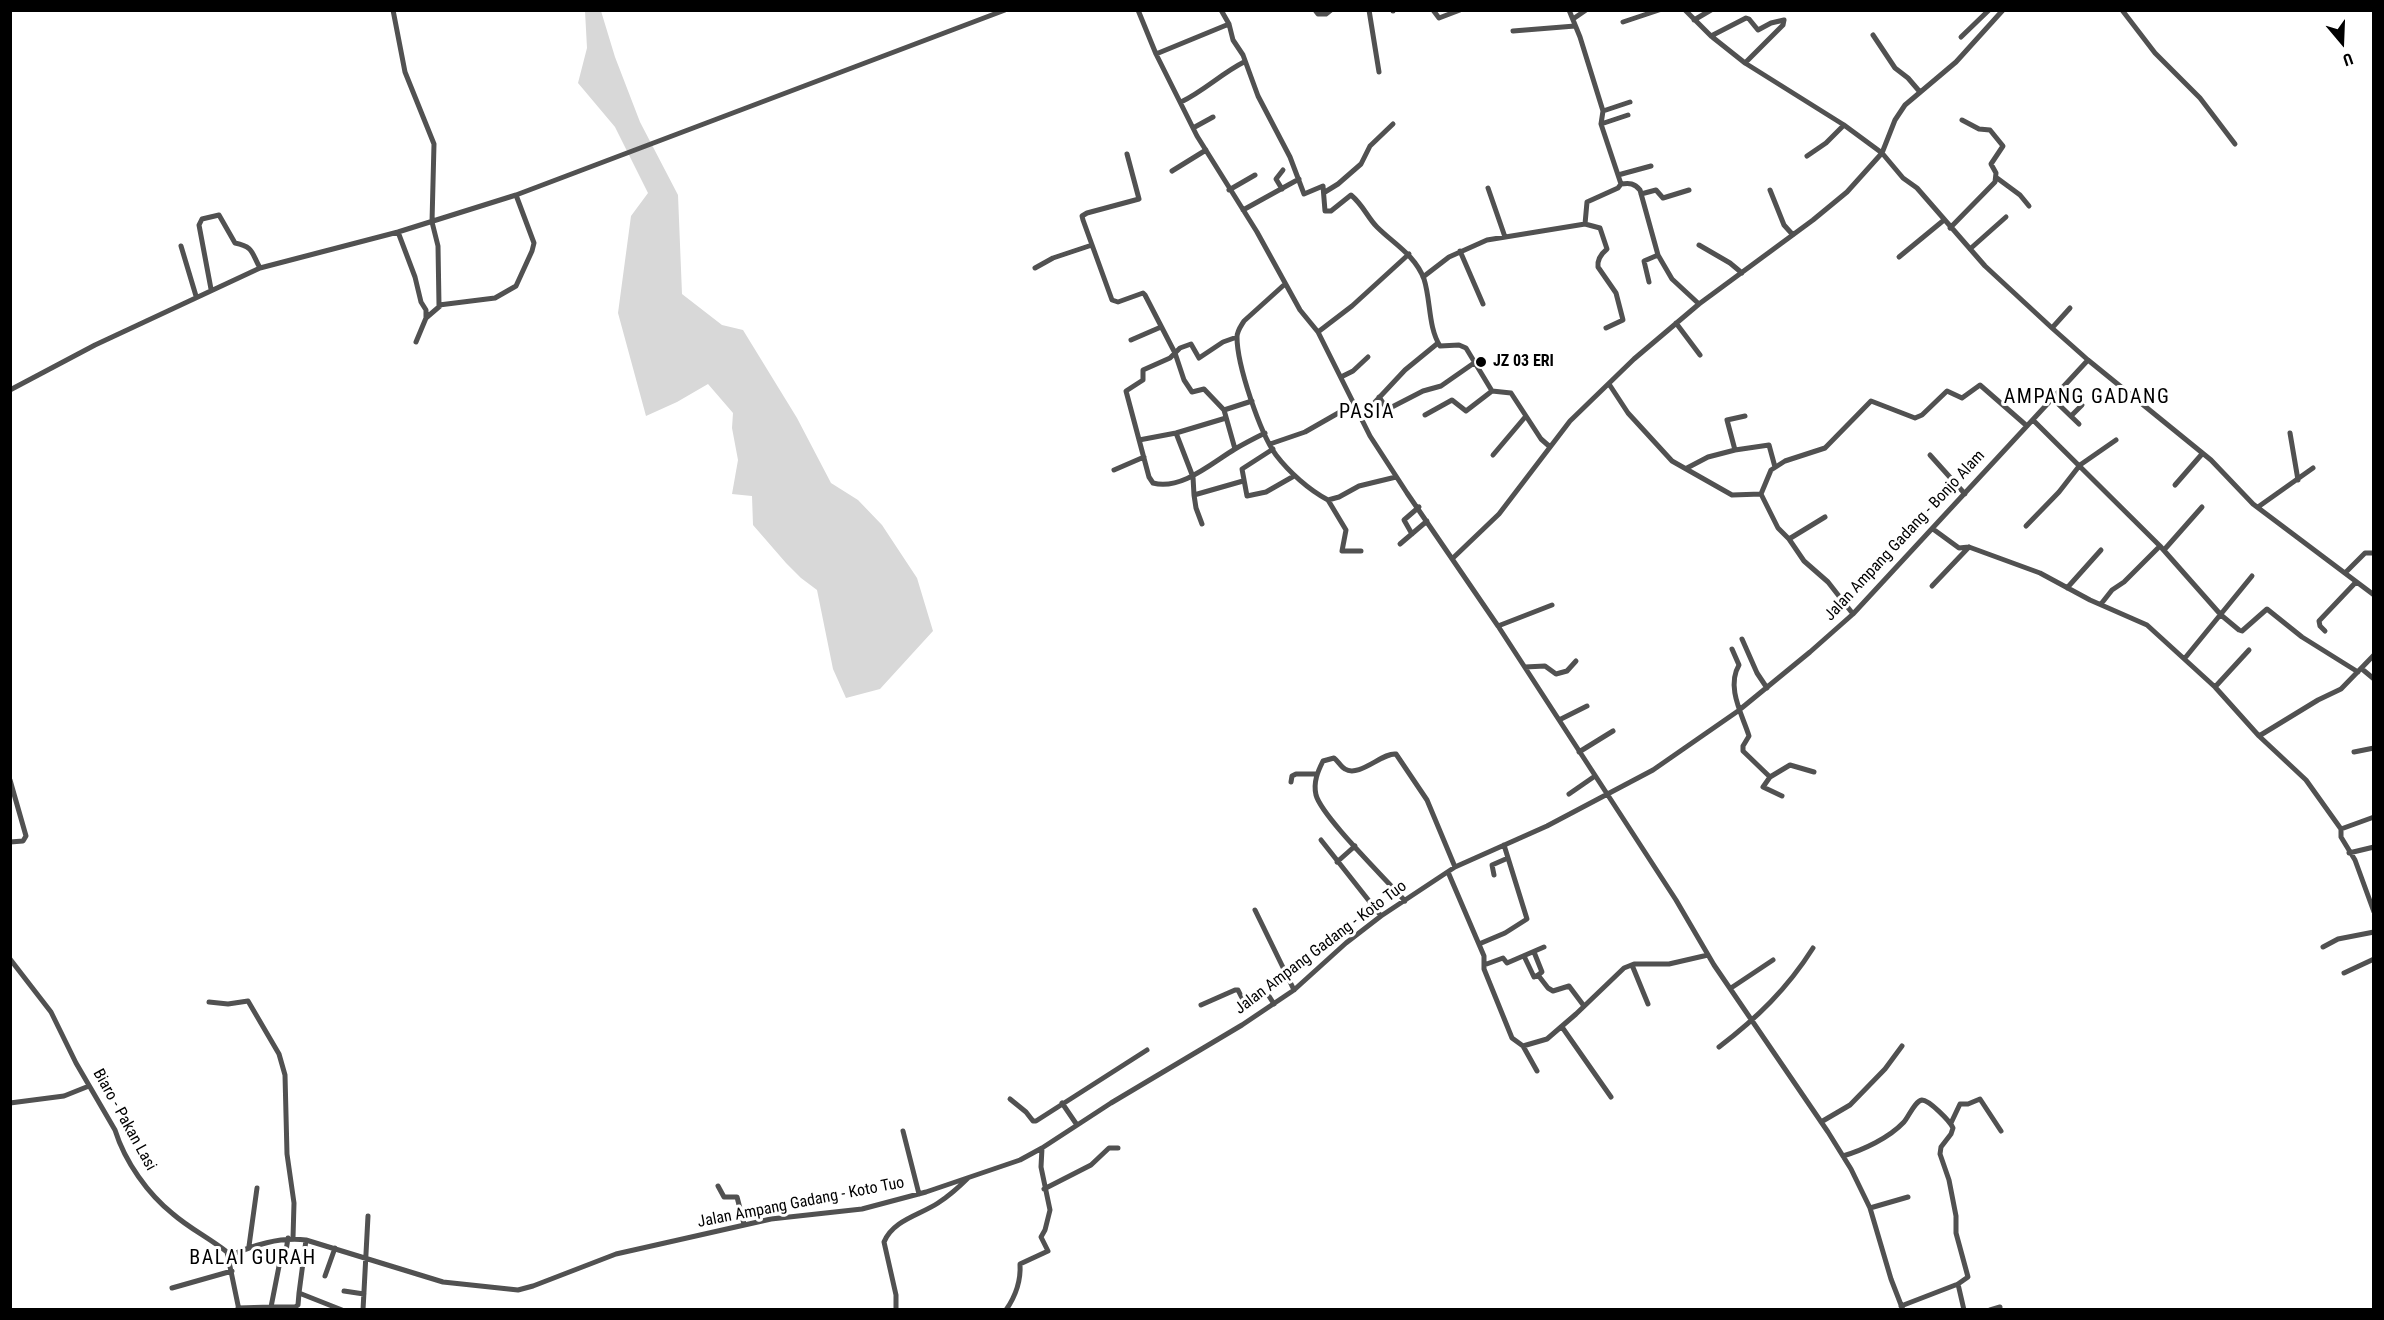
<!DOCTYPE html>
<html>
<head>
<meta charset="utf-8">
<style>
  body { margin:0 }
  #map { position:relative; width:2384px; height:1320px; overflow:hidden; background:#fff; font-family:"Roboto Condensed",sans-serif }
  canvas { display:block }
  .frame { position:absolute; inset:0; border:12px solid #000; pointer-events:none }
  .north { position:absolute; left:2312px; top:12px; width:60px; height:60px; -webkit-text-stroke:4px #fff; paint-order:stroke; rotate:161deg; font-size:16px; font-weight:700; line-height:24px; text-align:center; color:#000 }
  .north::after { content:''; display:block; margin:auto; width:21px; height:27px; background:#000; clip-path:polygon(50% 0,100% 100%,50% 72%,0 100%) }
</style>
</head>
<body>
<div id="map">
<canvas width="2384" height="1320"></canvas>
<div class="frame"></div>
<div class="north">U</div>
</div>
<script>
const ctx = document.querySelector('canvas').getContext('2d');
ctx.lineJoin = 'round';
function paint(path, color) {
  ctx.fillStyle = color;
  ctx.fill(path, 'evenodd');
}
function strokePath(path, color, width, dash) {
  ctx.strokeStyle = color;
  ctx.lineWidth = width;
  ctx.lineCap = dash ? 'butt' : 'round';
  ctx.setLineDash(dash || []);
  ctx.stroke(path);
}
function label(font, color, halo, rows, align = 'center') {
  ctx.font = font + ' "Roboto Condensed",sans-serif';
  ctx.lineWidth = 6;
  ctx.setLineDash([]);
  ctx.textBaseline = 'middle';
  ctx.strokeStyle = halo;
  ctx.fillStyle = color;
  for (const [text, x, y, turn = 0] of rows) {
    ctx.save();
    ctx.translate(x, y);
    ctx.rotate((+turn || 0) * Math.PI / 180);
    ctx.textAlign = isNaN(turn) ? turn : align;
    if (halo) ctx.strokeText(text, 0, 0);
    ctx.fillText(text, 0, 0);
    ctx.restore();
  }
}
const green = new Path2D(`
  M 585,11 L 601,11 L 615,57 L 640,122 L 678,195 L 682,294 L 722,325 L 743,330 L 797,418 L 831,483 L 858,500 L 882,525 L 917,578 L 933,631 L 880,689 L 846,698 L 833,669 L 817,590 L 801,578 L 786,563 L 753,525 L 752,496 L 732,494 L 738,460 L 732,428 L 733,413 L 708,384 L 677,402 L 646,416 L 618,313 L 631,216 L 648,193 L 615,127 L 578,83 L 587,48 Z`);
const minor = new Path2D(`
  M 393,10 L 405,72 L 434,144 L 432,222 L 438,246 L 439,305 L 495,298 L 516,286 L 532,251 L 534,243 L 516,195
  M 1138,10 L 1156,54 L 1197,136 L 1257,232 L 1300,310 L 1318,332 L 1370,436 L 1407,493 L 1498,626 L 1676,900 L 1714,965 L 1828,1132 L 1851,1169 L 1870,1208 L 1891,1279 L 1903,1310
  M 1221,10 L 1229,24 L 1233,40 L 1243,55 L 1258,96 L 1290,157 L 1304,194 L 1323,186 L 1325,211 L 1331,211 L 1351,195 C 1364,206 1367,217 1377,227 C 1394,244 1415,255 1424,279 C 1431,301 1428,327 1440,346 L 1459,345 L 1466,348 L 1492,391 L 1511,393 L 1541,439 L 1549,446
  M 1315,10 L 1318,14 L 1326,14 L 1331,10
  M 1369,10 L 1379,72
  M 1433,10 L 1439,18 L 1460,10
  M 1569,10 L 1580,37 L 1603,111 L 1601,124 L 1621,184
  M 1685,10 L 1711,36 L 1745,63 L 1844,125 L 1882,153 L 1903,178 L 1917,188 L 1985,266 L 2052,328 L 2088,360 L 2211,460 L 2253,504 L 2374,595
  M 2122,10 L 2155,53 L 2200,98 L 2235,144
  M 1393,11 L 1393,10
  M 1573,19 L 1586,10
  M 1694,20 L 1711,10
  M 1623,22 L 1659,10
  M 1513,31 L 1575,26
  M 1873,35 L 1895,68 L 1908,78 L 1920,92
  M 1711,36 L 1746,18 L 1749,19 L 1758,30 L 1771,23 L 1784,20
  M 1961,37 L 1989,10
  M 1156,54 L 1229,24
  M 1745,63 L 1783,25 L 1784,20
  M 1181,102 C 1204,91 1222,73 1244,62
  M 1603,111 L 1630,102
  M 1601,124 L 1628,115
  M 1193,128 L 1213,117
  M 1127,154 L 1139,199 L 1087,213 L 1082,216 L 1083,220 L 1112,300 L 1118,302 L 1143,293 L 1145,295 L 1175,353 L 1184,380 L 1192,392 L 1204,389 L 1224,410 L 1235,449
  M 1807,156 L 1826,143 L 1844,125
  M 1172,171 L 1206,150
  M 1618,175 L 1651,166
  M 1997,178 L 2020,195 L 2029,206
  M 1488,188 L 1505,237
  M 1282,189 L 1276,179 L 1283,170
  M 1229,190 L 1255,175
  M 1770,190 L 1784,225 L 1793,235
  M 1325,192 L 1338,184 L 1361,164 L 1370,146 L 1393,124
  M 1641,194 L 1656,190 L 1663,198 L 1689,190
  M 1243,210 L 1299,179
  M 1585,224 L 1600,228 L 1607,249 C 1601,254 1597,259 1598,267 L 1616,293 L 1623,320 L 1606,328
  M 1950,228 L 1995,182 L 1996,173 L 1991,164 L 2003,146 L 1990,130 L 1979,129 L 1962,120
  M 398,232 L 415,277 L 421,302 L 426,310 L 426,318 L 416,342
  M 1699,245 L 1730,263 L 1742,273
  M 181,246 L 196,296
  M 1970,249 L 2006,217
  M 1460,251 L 1483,304
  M 1899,257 L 1944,220
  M 1035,268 L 1053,258 L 1092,245
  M 1423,277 L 1449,257 L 1487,240 L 1585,224 L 1587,202 L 1618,188 L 1621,184 C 1630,183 1634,183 1640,190 L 1658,255 L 1672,279 L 1699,304
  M 1649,282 L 1644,261 L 1658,255
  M 1285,284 L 1244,321 C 1241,326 1237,331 1237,337 C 1237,365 1260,433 1276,455 C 1289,472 1309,490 1328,500 L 1339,497 L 1359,486 L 1396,477
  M 211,289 L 199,225 L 202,219 L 219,215 L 235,243 C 254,247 251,252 260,268
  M 426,318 L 440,306
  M 1676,323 L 1700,355
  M 2052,328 L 2070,308
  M 1318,332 L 1352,306 L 1409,254
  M 1237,337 L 1223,342 L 1199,358 L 1191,344 L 1180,348 L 1170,358 L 1143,370 L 1143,380 L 1126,391 L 1149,477 L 1153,483 C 1181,491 1213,462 1235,449 C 1245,443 1255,438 1265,433
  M 1131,340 L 1161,327
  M 1341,377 L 1353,371 L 1368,357
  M 1609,384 L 1628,413 L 1672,461 L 1732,495 L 1761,494 L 1778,528 L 1789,539 L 1804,561 L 1828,582 L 1853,614
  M 10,390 L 95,345 L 260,268 L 398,232 L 516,195 L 1005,10
  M 1379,397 L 1385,406 L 1390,408 L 1423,391 L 1441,386 L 1474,363
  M 2053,399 L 2079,424
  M 1224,410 L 1252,401
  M 1425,415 L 1452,400 L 1466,411 L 1492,391
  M 1362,416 L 1405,370 L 1438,343
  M 2071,416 L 2082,405
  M 2033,420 L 2160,546 L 2221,615 L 2239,630 L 2242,631 L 2267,609 L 2302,637 L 2358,672
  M 1176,433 L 1193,477 L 1194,495 L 1243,481
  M 2290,433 L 2298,480
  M 1139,440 L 1176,433 L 1226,418
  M 1270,444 L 1305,432 L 1354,404
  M 1273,449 L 1242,469 L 1247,496 L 1266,492 L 1294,476
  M 1735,450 L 1769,445 L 1775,467
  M 1493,455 L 1526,416
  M 1930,455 L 1965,494
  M 1687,468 L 1708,457 L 1735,450 L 1727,420 L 1745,416
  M 1114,470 L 1144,457
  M 2175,485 L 2202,454
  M 1761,494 L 1771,470 L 1785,461 L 1825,448 L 1871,401 L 1915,418 L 1922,415 L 1947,391 L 1962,398 L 1980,385 L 2027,426
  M 1194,495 L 1196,508 L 1202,524
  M 1328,500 L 1346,530 L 1342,551 L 1361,551
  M 2258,507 L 2313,468
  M 2026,526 L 2059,492 L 2080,465 L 2116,440
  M 1933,529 L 1959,548 L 1969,547 L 2040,573 L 2090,600 L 2147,625 L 2215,687 L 2259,736 L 2306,780 L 2341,829 L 2341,837 L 2355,860 L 2374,912
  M 1412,534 L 1404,520 L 1419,507
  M 1789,539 L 1825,517
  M 1400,544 L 1427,521
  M 2164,550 L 2202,507
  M 1453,558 L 1499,514 L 1570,421 L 1634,359 L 1699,304 L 1813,220 L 1847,192 L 1882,153 L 1895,120 L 1905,105 L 1956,62 L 2003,10
  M 2345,573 L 2365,553 L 2374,553
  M 1932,586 L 1969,547
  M 2067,588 L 2101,550
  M 2101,604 L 2112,590 L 2124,582 L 2160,546
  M 1498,626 L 1552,605
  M 2325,631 L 2320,626 L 2319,621 L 2356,582
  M 1742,639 L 1757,673 L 1767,688
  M 1732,649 L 1739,665 C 1726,687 1742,714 1749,736 L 1743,746 L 1743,751 L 1770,777 L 1790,765 L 1814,772
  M 2185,658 L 2252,576
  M 1525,667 L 1545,666 L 1556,674 L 1567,671 L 1576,661
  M 2362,669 L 2374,679
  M 2215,687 L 2249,650
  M 1559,720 L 1587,706
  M 2259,736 L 2318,700 L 2341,689 L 2374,655
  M 1579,752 L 1613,731
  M 2354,752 L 2374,748
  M 1770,777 L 1763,787 L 1782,796
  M 10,780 L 26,836 L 23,841 L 10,842
  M 1291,782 L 1292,776 L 1296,774 L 1317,774
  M 1569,794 L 1595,776
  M 2341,829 L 2374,817
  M 1321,840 L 1381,916
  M 2349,853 L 2374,847
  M 1337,862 L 1355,846
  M 1448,872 L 1484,956 L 1484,969 L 1512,1038 L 1523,1046 L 1547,1039 L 1576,1014 L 1624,968 L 1634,964 L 1669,964 L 1708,955
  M 1494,875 L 1492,865 L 1508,858
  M 1405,901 C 1387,880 1322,817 1316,795 C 1313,782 1318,771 1323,761 L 1334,758 C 1338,761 1341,767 1345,769 C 1359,778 1383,752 1396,754 L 1427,800 L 1455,867
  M 1255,910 L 1294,990
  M 1479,944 L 1505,933 L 1527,919 L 1504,845
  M 2323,947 L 2338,939 L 2374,932
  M 1534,952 L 1542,972 L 1538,975
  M 1524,956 L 1534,977 L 1538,975 L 1548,988 L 1553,991 L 1569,986 L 1584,1006
  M 10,959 L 51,1012 L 76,1063 L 115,1130 C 125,1162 148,1194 173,1214 C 189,1228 209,1238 227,1252 L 239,1310
  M 1484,965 L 1503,958 L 1507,963 L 1544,947
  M 1632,965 L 1648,1004
  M 2344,973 L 2374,959
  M 1731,988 L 1773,960
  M 209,1002 L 228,1004 L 248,1001 L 279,1054 L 285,1075 L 287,1154 L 294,1203 L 293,1238
  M 1201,1005 L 1235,990 L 1238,990 L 1242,998 L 1245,1000 L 1267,993 L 1274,1004
  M 1562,1027 L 1611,1097
  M 1523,1046 L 1537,1071
  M 1719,1047 C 1757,1018 1787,989 1813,948
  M 1010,1099 L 1026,1112 L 1033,1121 L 1036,1121 L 1147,1050
  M 10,1103 L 64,1096 L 89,1086
  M 1062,1103 L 1077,1125
  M 1821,1122 L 1850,1105 L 1885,1069 L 1902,1046
  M 1951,1123 L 1960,1104 L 1968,1104 L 1980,1099 L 2001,1131
  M 903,1131 L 919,1194
  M 1843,1156 C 1863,1150 1889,1138 1904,1122 C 1909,1116 1915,1101 1922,1100 C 1929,1100 1950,1121 1953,1128 L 1951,1134 L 1941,1147 L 1940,1154 L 1949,1180 L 1956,1216 L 1956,1233 L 1968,1277 L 1958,1284 L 1901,1306
  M 718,1186 L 724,1197 L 737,1197 L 744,1224
  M 1044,1189 L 1091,1165 L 1109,1148 L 1118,1148
  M 1870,1208 L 1908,1197
  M 306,1240 L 299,1293 L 342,1310
  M 249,1246 L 257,1188
  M 229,1256 C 254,1245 279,1237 306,1240 L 443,1282 L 518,1290 L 533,1286 L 616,1254 L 771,1219 L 862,1209 L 926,1192 L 1020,1160 L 1042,1148 L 1111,1103 L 1242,1025 L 1294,990 L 1346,943 L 1381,916 L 1455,867 L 1547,826 L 1653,770 L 1738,711 L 1810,652 L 1853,614 L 2088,360
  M 325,1276 L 335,1248
  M 1958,1284 L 1964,1310
  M 172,1288 L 232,1271
  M 344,1291 L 364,1294
  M 271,1307 L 295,1307 L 298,1305 L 299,1293
  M 238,1308 L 271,1307 L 281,1256 L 286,1251 L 288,1238
  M 363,1310 L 368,1216
  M 896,1310 L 896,1295 L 884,1242 C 893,1220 920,1215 938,1203 C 949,1196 959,1187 968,1178
  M 1006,1310 C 1015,1297 1021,1280 1020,1264 L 1048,1251 L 1041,1237 L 1045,1230 L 1050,1210 L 1041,1167 L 1042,1148
  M 1990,1310 L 2000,1307`);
const markers = [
  [1481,362,6,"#000"]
];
const poiNames = [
  ["JZ 03 ERI",1493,362]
];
const streetNames = [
  ["Jalan Ampang Gadang - Bonjo Alam",1905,536,-47],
  ["Jalan Ampang Gadang - Koto Tuo",1321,948,-37],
  ["Biaro - Pakan Lasi",124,1120,61],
  ["Jalan Ampang Gadang - Koto Tuo",801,1203,-11]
];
const quarterNames = [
  ["AMPANG GADANG",2087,398],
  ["PASIA",1367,413],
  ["BALAI GURAH",253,1259]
];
paint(green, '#d8d8d8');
strokePath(minor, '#515151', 5);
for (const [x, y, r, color] of markers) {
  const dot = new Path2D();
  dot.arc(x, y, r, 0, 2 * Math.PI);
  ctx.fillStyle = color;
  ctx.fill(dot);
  strokePath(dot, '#fff', 2);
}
label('bold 16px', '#000', '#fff', poiNames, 'left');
label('16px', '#000', '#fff', streetNames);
ctx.letterSpacing = '1.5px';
label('20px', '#000', '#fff', quarterNames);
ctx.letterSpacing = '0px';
</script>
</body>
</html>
